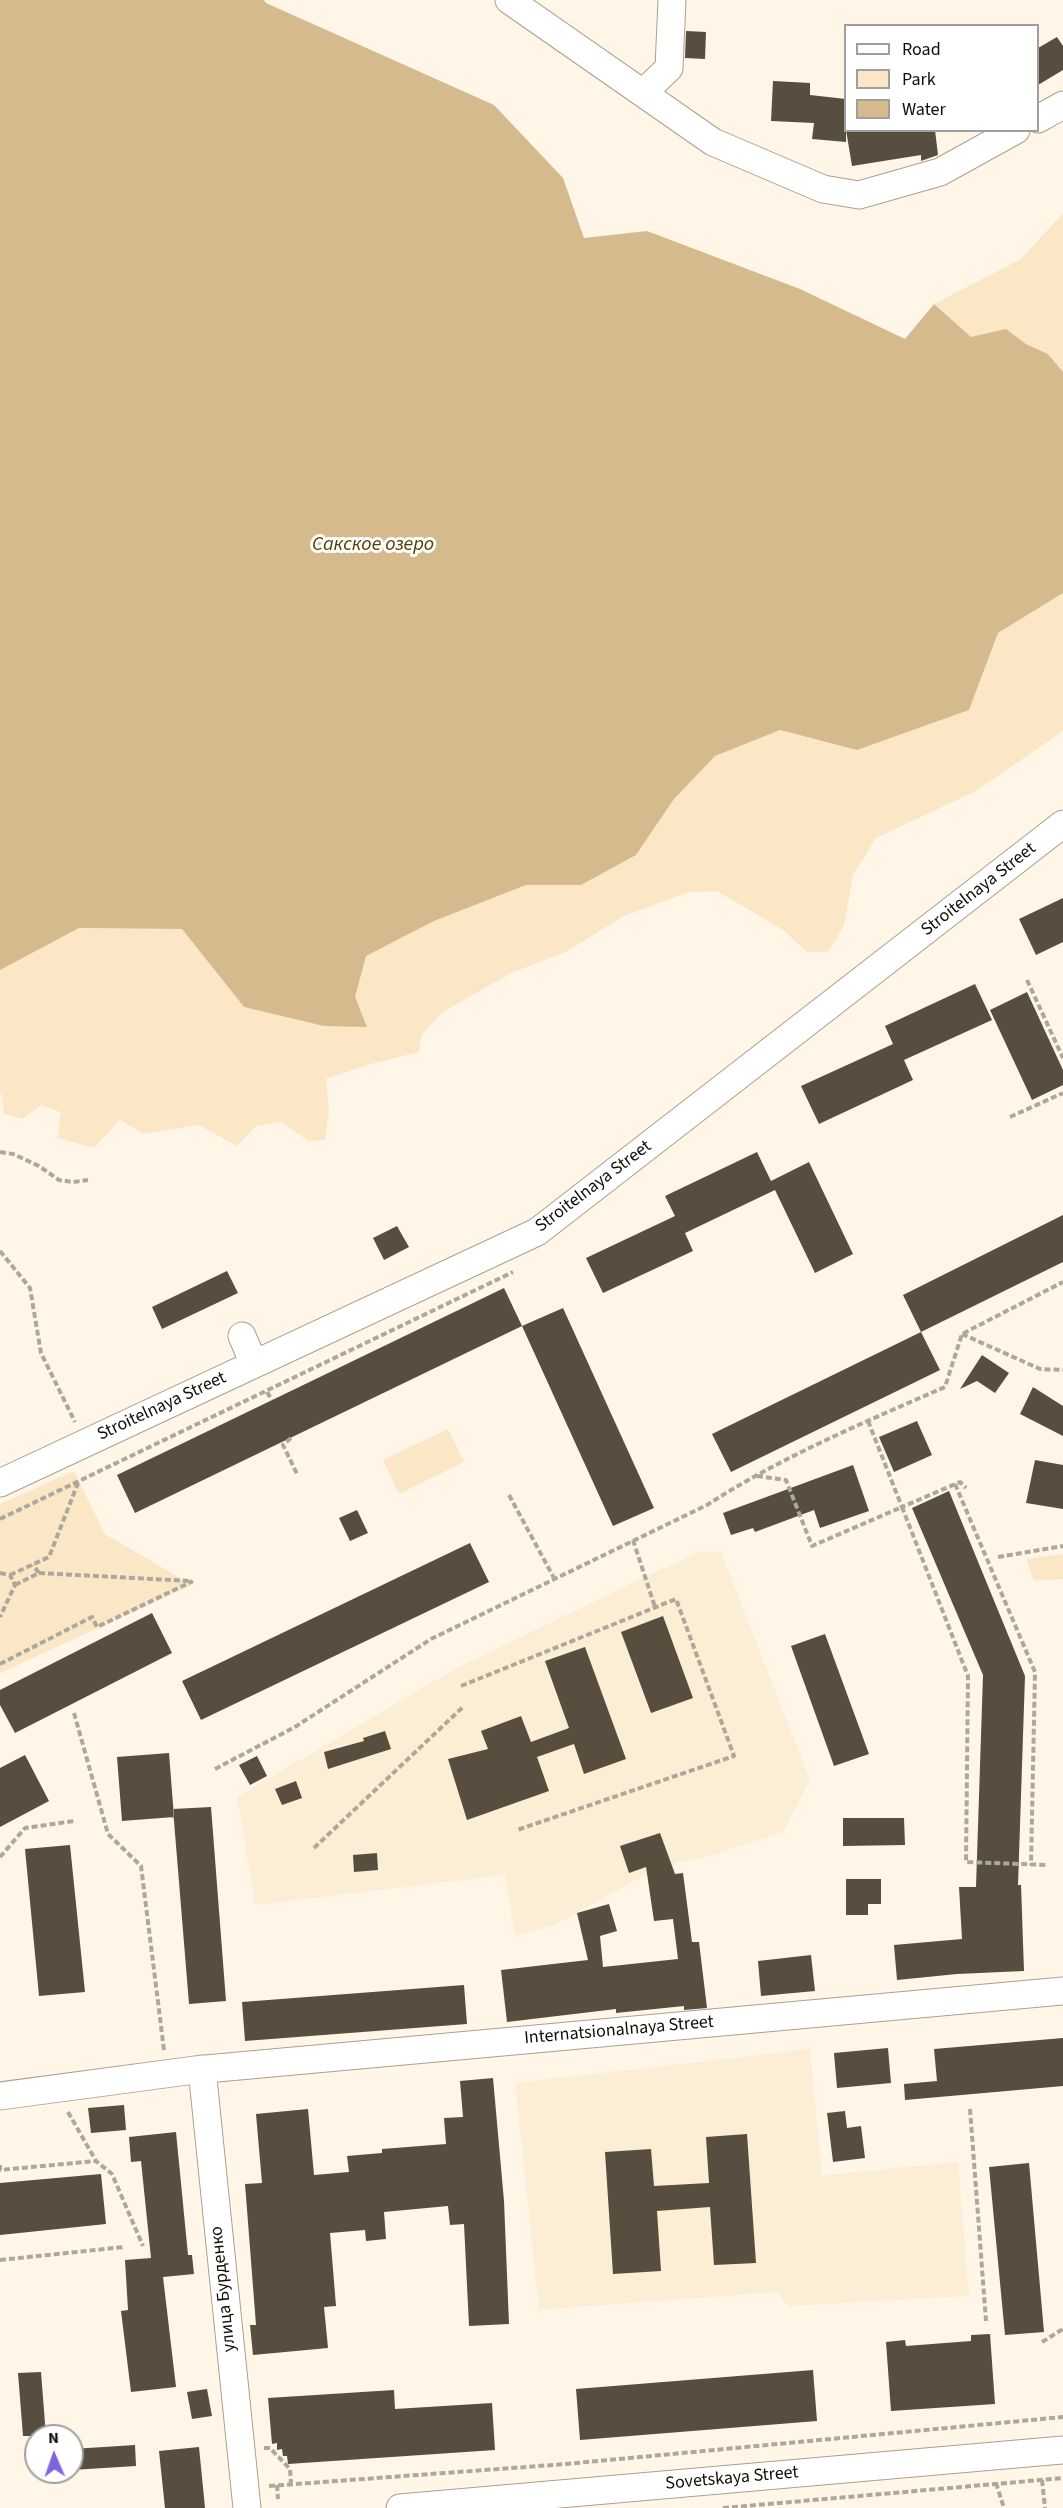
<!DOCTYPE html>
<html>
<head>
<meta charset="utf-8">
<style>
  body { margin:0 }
  #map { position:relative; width:1063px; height:2508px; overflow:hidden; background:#fff6e8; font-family:"Source Sans 3",sans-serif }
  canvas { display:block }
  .legend { position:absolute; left:844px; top:24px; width:195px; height:108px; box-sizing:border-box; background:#fff; border:2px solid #a09f9d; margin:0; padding:8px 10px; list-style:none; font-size:18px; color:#120e09 }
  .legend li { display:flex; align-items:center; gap:12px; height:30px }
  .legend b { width:30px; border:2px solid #a09f9d }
  .north { position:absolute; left:24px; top:2424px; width:60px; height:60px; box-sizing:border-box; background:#fff; border:2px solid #a09f9d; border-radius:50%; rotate:358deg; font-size:16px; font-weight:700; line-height:24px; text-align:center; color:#120e09 }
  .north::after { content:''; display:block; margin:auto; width:21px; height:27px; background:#7e65e0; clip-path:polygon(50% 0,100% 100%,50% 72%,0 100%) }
</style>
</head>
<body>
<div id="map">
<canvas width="1063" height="2508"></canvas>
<ul class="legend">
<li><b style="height:8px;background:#fff"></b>Road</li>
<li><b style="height:16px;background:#fbe7c6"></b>Park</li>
<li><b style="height:16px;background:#d5ba8d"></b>Water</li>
</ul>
<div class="north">N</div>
</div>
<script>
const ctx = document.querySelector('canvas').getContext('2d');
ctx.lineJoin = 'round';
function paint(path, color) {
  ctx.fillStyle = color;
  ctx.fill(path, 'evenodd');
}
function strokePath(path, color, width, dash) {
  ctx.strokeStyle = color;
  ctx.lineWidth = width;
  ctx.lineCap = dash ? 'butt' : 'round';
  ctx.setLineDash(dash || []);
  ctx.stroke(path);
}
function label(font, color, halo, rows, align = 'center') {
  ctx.font = font + ' "Source Sans 3",sans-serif';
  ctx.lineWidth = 6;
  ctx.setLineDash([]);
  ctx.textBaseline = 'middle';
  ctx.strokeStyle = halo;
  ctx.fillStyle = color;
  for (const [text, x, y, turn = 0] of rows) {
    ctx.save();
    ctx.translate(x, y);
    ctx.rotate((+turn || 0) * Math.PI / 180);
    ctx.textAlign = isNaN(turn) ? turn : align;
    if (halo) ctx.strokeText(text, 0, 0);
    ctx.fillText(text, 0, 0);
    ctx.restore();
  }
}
const built = new Path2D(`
  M 700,1551 L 721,1552 L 810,1780 L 783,1832 L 703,1858 L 678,1862 L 645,1875 L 555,1925 L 515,1936 L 505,1875 L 255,1905 L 237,1797 L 458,1667 Z
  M 810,2049 L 822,2175 L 958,2162 L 969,2296 L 788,2306 L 778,2292 L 539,2310 L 515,2083 Z`);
const green = new Path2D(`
  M 1063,213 L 1063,372 L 1048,354 L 1026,344 L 1006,329 L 971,338 L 934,304 L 1021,259 Z
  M 1063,593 L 1063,731 L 976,791 L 876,838 L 853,875 L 844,926 L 828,952 L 807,952 L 783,930 L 717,891 L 689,892 L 624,916 L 566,952 L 511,973 L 443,1012 L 422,1034 L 419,1052 L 371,1064 L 326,1079 L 329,1111 L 325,1140 L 308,1141 L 282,1122 L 256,1126 L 237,1146 L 199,1125 L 143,1134 L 120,1120 L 94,1148 L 58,1138 L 60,1112 L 41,1105 L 23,1119 L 4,1114 L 2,1095 L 0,1094 L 0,970 L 79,928 L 182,929 L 244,1007 L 367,1027 L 354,997 L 366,956 L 434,921 L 526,885 L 581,885 L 636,855 L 674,799 L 715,756 L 780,730 L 857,750 L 969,710 L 998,633 Z
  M 448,1429 L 464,1462 L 399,1494 L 383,1460 Z
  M 74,1471 L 105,1534 L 192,1585 L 0,1673 L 0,1504 Z
  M 1063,1554 L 1063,1579 L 1034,1581 L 1026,1559 Z`);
const water = new Path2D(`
  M 0,0 L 264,0 L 266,3 L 494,105 L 563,178 L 584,238 L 647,231 L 800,289 L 905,339 L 934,304 L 971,337 L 1006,329 L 1026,344 L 1048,354 L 1063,372 L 1063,593 L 998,633 L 969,710 L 857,750 L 780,730 L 715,756 L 674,799 L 636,855 L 581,885 L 526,885 L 434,921 L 366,956 L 355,997 L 367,1027 L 324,1026 L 244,1007 L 182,929 L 79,928 L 0,970 Z`);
const building = new Path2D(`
  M 686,31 L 706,32 L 705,59 L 685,58 Z
  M 1057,37 L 1063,46 L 1063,70 L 1038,85 L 1038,48 Z
  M 773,81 L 810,83 L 810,95 L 846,99 L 846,142 L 812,139 L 814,123 L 771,121 Z
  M 846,130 L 935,130 L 938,155 L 921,161 L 921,155 L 852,166 Z
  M 1063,898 L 1063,942 L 1036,955 L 1019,919 Z
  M 975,984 L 992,1020 L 904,1060 L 913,1080 L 819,1124 L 801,1086 L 893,1044 L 885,1026 Z
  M 1027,992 L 1063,1070 L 1063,1085 L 1032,1100 L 990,1010 Z
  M 757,1152 L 771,1181 L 809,1162 L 853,1254 L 815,1273 L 775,1190 L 685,1233 L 693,1251 L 603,1293 L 586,1258 L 675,1216 L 665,1196 Z
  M 1063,1215 L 1063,1262 L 921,1332 L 903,1295 Z
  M 397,1226 L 409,1247 L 384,1260 L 373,1238 Z
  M 227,1271 L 238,1293 L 162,1329 L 152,1307 Z
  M 504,1288 L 522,1326 L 135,1513 L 117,1475 Z
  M 563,1308 L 654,1508 L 613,1526 L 522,1326 Z
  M 921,1332 L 940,1370 L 731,1472 L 712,1434 Z
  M 982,1355 L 1009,1373 L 995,1393 L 977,1381 L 960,1389 Z
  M 1033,1387 L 1063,1406 L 1063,1436 L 1020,1414 Z
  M 917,1421 L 932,1455 L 894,1472 L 879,1437 Z
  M 1035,1460 L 1063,1465 L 1063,1509 L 1026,1503 Z
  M 853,1465 L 869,1511 L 820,1528 L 814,1510 L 755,1532 L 753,1528 L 731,1535 L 723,1513 Z
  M 949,1491 L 1025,1676 L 1018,1885 L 1021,1885 L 1024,1971 L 957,1974 L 897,1980 L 894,1945 L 962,1939 L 959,1887 L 976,1887 L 983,1675 L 912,1508 Z
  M 357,1510 L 368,1533 L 350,1541 L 339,1518 Z
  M 470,1543 L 489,1582 L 201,1720 L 182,1681 Z
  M 152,1613 L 172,1653 L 15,1733 L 0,1705 L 0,1690 Z
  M 663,1616 L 693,1698 L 651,1713 L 621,1632 Z
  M 825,1634 L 869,1754 L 834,1766 L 791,1646 Z
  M 585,1647 L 626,1759 L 584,1774 L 574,1744 L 537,1757 L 549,1791 L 467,1820 L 448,1759 L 488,1749 L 481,1731 L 521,1716 L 531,1742 L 569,1728 L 545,1661 Z
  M 385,1731 L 391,1749 L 328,1769 L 324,1752 L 364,1741 L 363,1738 Z
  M 169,1753 L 174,1817 L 122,1821 L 117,1757 Z
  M 25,1755 L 49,1801 L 0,1827 L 0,1768 Z
  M 257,1756 L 267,1776 L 250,1785 L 239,1765 Z
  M 296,1781 L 302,1798 L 282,1805 L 275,1789 Z
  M 211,1807 L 226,2001 L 189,2004 L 173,1809 Z
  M 843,1818 L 904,1818 L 905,1845 L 843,1846 Z
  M 660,1833 L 675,1874 L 683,1873 L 692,1942 L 699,1942 L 707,2008 L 684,2010 L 684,2006 L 616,2013 L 616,2009 L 507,2022 L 501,1970 L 588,1960 L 577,1913 L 609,1904 L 617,1931 L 600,1936 L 603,1967 L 678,1959 L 673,1919 L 654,1921 L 646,1867 L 629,1873 L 620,1846 Z
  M 70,1845 L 85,1992 L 39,1996 L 25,1849 Z
  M 377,1853 L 378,1870 L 354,1872 L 353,1855 Z
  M 846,1879 L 881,1879 L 881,1904 L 868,1904 L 868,1915 L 846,1915 Z
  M 811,1955 L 815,1991 L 761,1996 L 758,1961 Z
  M 464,1985 L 467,2024 L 245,2041 L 242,2002 Z
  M 1063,2038 L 1063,2086 L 905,2100 L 904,2084 L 937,2081 L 934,2049 Z
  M 888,2048 L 891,2083 L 837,2088 L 834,2053 Z
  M 493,2078 L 504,2201 L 509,2324 L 469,2326 L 464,2224 L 450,2225 L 448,2206 L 384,2212 L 386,2239 L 366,2241 L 365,2230 L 330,2233 L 336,2306 L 324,2307 L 328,2348 L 253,2355 L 250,2325 L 256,2325 L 245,2184 L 262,2183 L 256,2114 L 308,2109 L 314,2175 L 349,2172 L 347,2156 L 382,2153 L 382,2149 L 446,2144 L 444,2118 L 463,2117 L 460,2081 Z
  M 124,2105 L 126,2130 L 91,2133 L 88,2108 Z
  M 845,2111 L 847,2128 L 861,2126 L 865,2158 L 833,2162 L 827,2113 Z
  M 176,2132 L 188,2255 L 192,2255 L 194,2274 L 163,2277 L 176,2387 L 131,2392 L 121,2311 L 128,2310 L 125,2260 L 151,2258 L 141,2161 L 131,2162 L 129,2137 Z
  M 747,2134 L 756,2263 L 714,2265 L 710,2207 L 657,2211 L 661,2271 L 613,2274 L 605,2152 L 651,2149 L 654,2186 L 709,2183 L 706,2137 Z
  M 1029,2163 L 1044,2332 L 1005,2335 L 989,2167 Z
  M 101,2174 L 106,2224 L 0,2235 L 0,2183 Z
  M 990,2334 L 995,2404 L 891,2411 L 886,2342 L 905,2340 L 906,2346 L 971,2341 L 971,2335 Z
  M 813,2370 L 817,2421 L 580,2440 L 576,2389 Z
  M 41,2372 L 46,2436 L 23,2436 L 18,2373 Z
  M 207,2389 L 212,2416 L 192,2419 L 187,2392 Z
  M 394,2390 L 395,2409 L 492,2403 L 495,2450 L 288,2464 L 287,2456 L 283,2456 L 282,2449 L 277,2450 L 277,2443 L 272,2444 L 268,2398 Z
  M 135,2445 L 136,2466 L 72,2470 L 72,2449 Z
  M 199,2447 L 205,2508 L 165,2508 L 159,2451 Z`);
const path = new Path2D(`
  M 1027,980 L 1063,1058
  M 1010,1117 L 1063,1093
  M 0,1152 L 13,1154 L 39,1166 L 59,1180 L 73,1182 L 88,1180
  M 0,1251 L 30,1288 L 41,1353 L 75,1422
  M 962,1334 L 1040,1369 L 1063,1370
  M 267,1392 L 272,1400
  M 868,1421 L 902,1507 L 960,1482 L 966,1488
  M 291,1438 L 283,1445 L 297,1474
  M 757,1476 L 786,1480 L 812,1546 L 902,1507 L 968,1676 L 966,1862 L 1047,1865
  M 955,1484 L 1035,1672 L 1031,1865
  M 509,1495 L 554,1578
  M 0,1519 L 513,1272
  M 633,1540 L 655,1607
  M 998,1557 L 1063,1546
  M 0,1573 L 10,1575 L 15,1585 L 0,1617
  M 39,1573 L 191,1581
  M 10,1575 L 49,1557 L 78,1483
  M 15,1585 L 39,1573 L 33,1565
  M 0,1664 L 92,1617 L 97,1627 L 193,1581
  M 461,1686 L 676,1599 L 734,1756 L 517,1830
  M 74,1713 L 108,1834 L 141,1866 L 164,2050
  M 215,1769 L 295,1727 L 431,1639 L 707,1505 C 781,1457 865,1422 945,1387 L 962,1334 L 1063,1282
  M 314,1848 L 464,1706
  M 0,1857 L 25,1828 L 74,1821
  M 970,2109 L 986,2321
  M 68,2112 L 96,2161 L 112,2174 L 143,2246
  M 0,2165 L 0,2170 L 96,2161
  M 0,2260 L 124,2247
  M 1042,2342 L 1063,2329
  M 264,2448 L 270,2448 L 290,2469 L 291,2484
  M 1042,2480 L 1045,2508
  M 996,2483 L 1004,2508
  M 277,2485 L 278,2499
  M 269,2486 L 566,2464 L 1063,2417
  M 723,2508 L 1063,2478`);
const minor = new Path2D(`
  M 509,0 L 713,142 L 823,189 L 859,195 L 940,172 L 1016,130
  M 644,92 L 669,68 L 672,0
  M 1038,119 L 1063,105
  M 242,1336 L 254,1364
  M 0,1483 L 537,1232 L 1063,824
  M 202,2069 L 247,2508
  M 0,2096 L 195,2070 L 1063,1991
  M 400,2508 L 1063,2450`);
const streetNames = [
  ["Stroitelnaya Street",979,890,-38],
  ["Stroitelnaya Street",594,1187,-37],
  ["Stroitelnaya Street",162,1407,-25],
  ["Internatsionalnaya Street",619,2031,-5],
  ["улица Бурденко",224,2289,-96],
  ["Sovetskaya Street",732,2479,-5]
];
const waterNames = [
  ["Сакское озеро",373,546]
];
paint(built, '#fcedd5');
paint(green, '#fbe7c6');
paint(water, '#d5ba8d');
paint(building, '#574e3f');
strokePath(minor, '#aaa090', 29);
strokePath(path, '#aea79c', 4, [6, 3]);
strokePath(minor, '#fff', 27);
label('18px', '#120e09', '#fff', streetNames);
label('italic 20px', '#563b00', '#fff', waterNames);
</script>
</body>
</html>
